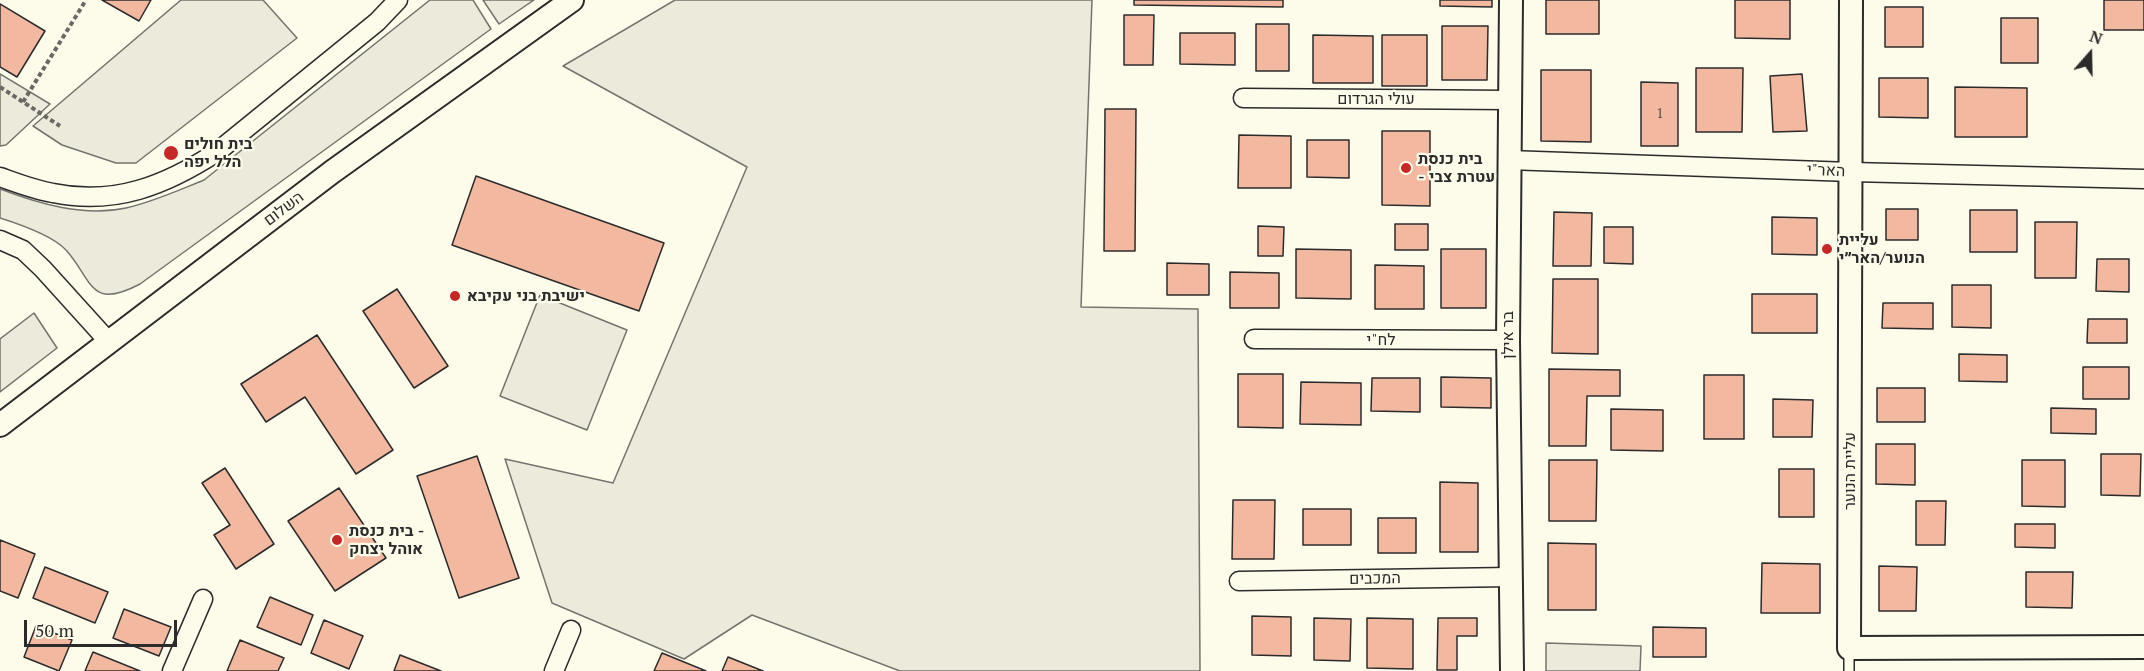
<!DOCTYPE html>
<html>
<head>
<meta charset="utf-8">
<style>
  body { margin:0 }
  #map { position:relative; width:2144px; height:671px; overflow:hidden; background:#fdfbea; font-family:"PT Serif",serif }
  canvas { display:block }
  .north { position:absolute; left:2060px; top:24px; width:60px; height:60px; -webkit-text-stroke:4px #fdfbea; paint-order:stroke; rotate:20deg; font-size:16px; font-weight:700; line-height:24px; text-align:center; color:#2b2b2b }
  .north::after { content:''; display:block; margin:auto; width:21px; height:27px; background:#2b2b2b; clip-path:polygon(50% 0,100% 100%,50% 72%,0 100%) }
  .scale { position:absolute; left:24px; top:620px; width:153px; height:27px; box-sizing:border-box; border:3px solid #2b2b2b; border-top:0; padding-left:8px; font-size:18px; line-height:21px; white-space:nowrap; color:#2b2b2b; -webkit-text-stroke:4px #fdfbea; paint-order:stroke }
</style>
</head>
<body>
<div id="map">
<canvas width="2144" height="671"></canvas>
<div class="north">N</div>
<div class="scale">50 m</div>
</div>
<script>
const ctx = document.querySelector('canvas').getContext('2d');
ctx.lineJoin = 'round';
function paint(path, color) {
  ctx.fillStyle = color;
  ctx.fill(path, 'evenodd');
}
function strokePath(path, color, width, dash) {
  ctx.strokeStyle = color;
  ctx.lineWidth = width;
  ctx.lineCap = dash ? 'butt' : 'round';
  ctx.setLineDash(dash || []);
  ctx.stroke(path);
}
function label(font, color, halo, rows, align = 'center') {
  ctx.font = font + ' "PT Serif",Heebo,serif';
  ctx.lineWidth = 4.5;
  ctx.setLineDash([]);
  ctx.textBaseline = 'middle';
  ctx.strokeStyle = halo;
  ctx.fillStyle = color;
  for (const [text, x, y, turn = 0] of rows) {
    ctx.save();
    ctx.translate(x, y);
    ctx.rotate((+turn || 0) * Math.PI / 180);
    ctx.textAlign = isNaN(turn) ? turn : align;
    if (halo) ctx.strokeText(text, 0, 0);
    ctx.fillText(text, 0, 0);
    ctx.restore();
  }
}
const green = new Path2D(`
  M 430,0 L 473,0 L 491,29 L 140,284 C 89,311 93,280 66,250 C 52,235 19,224 0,218 L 0,189 C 39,204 84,217 126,208 C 153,202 179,190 204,180 Z
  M 675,0 L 1092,0 L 1081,307 L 1198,309 L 1200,671 L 900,671 L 752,615 L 684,659 L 552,603 L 505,459 L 613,483 L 747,167 L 563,66 Z
  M 0,74 L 50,104 L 6,145 L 0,146 Z
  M 540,295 L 627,330 L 587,430 L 500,396 Z
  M 34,313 L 57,348 L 0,392 L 0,339 Z
  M 1546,643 L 1641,646 L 1640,671 L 1546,671 Z`);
const parking = new Path2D(`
  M 181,0 L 263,0 L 297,38 L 136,163 L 116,163 L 62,145 L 33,126 Z
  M 483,0 L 534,0 L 499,24 Z`);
const building = new Path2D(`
  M 102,0 L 151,0 L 139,21 Z
  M 1134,0 L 1283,0 L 1283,7 L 1134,5 Z
  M 1440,0 L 1492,0 L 1492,7 L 1440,6 Z
  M 1546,0 L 1599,0 L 1599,34 L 1546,34 Z
  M 1735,0 L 1790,0 L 1790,39 L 1735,38 Z
  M 2104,0 L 2144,0 L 2144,30 L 2104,30 Z
  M 0,4 L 45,31 L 17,77 L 0,67 Z
  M 1885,7 L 1923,7 L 1923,47 L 1885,47 Z
  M 1124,15 L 1154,15 L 1153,65 L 1124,65 Z
  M 2001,18 L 2038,18 L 2038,63 L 2001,63 Z
  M 1256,24 L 1289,24 L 1289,71 L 1256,71 Z
  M 1442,26 L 1488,26 L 1487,80 L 1442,80 Z
  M 1180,33 L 1235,33 L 1235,65 L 1180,64 Z
  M 1313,35 L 1373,36 L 1373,83 L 1313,83 Z
  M 1382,35 L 1427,35 L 1427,86 L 1382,86 Z
  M 1696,68 L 1743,68 L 1742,132 L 1696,132 Z
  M 1541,70 L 1591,70 L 1591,142 L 1541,141 Z
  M 1802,74 L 1807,131 L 1773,132 L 1770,76 Z
  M 1879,78 L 1928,78 L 1928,118 L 1879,117 Z
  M 1641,82 L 1678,83 L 1678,146 L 1641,146 Z
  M 1955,87 L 2027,88 L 2027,137 L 1955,137 Z
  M 1105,109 L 1136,109 L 1135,251 L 1104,251 Z
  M 1382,131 L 1430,131 L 1430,206 L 1382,205 Z
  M 1239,135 L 1291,136 L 1291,188 L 1238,188 Z
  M 1307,140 L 1349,140 L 1349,178 L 1307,177 Z
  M 476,176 L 664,243 L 639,311 L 452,245 Z
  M 1886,209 L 1918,209 L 1918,240 L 1886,240 Z
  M 1970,210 L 2017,210 L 2017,252 L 1970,252 Z
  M 1554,212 L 1592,213 L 1591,266 L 1553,266 Z
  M 1772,217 L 1817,218 L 1817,255 L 1772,254 Z
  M 2035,222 L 2077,222 L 2076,278 L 2035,278 Z
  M 1395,224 L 1428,224 L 1428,250 L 1395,250 Z
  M 1258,226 L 1284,227 L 1283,256 L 1258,256 Z
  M 1604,227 L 1633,227 L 1633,264 L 1604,263 Z
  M 1296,249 L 1351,250 L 1351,299 L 1296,298 Z
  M 1441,249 L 1486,249 L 1486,308 L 1441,308 Z
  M 2097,259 L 2129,259 L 2129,292 L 2096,291 Z
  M 1167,263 L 1209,264 L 1209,295 L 1167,295 Z
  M 1375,265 L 1424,266 L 1424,309 L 1375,309 Z
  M 1230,272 L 1279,273 L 1279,308 L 1230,308 Z
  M 1553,279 L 1598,279 L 1598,354 L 1552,353 Z
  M 1952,285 L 1991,285 L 1991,328 L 1952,327 Z
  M 397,289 L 448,366 L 414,388 L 363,311 Z
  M 1752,294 L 1817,294 L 1817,333 L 1752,333 Z
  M 1883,303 L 1933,303 L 1933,329 L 1882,328 Z
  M 2088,319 L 2127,319 L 2127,343 L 2087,343 Z
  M 317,335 L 393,450 L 356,474 L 305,397 L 266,422 L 241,384 Z
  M 1959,354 L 2007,355 L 2007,382 L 1959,381 Z
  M 2083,367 L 2129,367 L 2129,399 L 2083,399 Z
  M 1549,369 L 1620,370 L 1620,396 L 1587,396 L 1586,446 L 1549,446 Z
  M 1238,374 L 1283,374 L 1283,428 L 1238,427 Z
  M 1704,375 L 1744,375 L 1744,439 L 1704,439 Z
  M 1441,377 L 1491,378 L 1491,408 L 1441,407 Z
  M 1372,378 L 1420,378 L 1420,412 L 1371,411 Z
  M 1301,382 L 1361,383 L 1361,425 L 1300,424 Z
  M 1877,388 L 1925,388 L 1925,422 L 1877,422 Z
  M 1773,399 L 1813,400 L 1812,437 L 1773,437 Z
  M 2051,408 L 2096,409 L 2096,434 L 2051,433 Z
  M 1611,409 L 1663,410 L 1663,451 L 1611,450 Z
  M 1876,444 L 1915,444 L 1915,485 L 1876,484 Z
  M 2101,454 L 2141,454 L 2140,496 L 2101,495 Z
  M 477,456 L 519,578 L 459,598 L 417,476 Z
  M 1549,460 L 1597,460 L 1596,521 L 1549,521 Z
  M 2022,460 L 2065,460 L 2065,507 L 2022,506 Z
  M 225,468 L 274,544 L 236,569 L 214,535 L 230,525 L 202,483 Z
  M 1779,469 L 1814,469 L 1814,517 L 1779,517 Z
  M 1440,482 L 1478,483 L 1478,552 L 1440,552 Z
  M 339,488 L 386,558 L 335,591 L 288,521 Z
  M 1233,500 L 1275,500 L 1274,559 L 1232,559 Z
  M 1916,501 L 1946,501 L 1945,545 L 1916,545 Z
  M 1303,509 L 1351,509 L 1351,545 L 1303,545 Z
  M 1378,518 L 1416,518 L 1416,553 L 1378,553 Z
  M 2015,524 L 2055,524 L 2055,548 L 2015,547 Z
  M 0,540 L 35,554 L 18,598 L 0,591 Z
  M 1548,543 L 1596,544 L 1596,610 L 1548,610 Z
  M 1762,563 L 1820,564 L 1820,613 L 1761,613 Z
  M 1879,566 L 1917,567 L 1916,611 L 1879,611 Z
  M 45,567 L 108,592 L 95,623 L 33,598 Z
  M 2026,572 L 2073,572 L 2072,608 L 2026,607 Z
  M 270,597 L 313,615 L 301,645 L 257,627 Z
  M 124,609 L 171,627 L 159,656 L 113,638 Z
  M 1252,616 L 1291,617 L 1291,656 L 1252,655 Z
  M 1314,618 L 1351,619 L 1350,661 L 1314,660 Z
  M 1367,618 L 1413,619 L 1413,669 L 1367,668 Z
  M 1438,618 L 1477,618 L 1477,636 L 1457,636 L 1457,670 L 1437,670 Z
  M 324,620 L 363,636 L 349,669 L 311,653 Z
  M 36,626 L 72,640 L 59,671 L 24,657 Z
  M 1653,627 L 1706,628 L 1706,657 L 1653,657 Z
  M 240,640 L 284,658 L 278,671 L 227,671 Z
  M 93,652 L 140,671 L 85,671 Z
  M 662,653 L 706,671 L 654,671 Z
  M 400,655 L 441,671 L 394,671 Z
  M 728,657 L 763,671 L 722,671 Z`);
const path = new Path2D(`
  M 0,87 L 60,126
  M 23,102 L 86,0`);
const service = new Path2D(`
  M 1849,648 L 1849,671`);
const minor = new Path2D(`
  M 1243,98 L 1509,100
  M 1508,160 L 1851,172 L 2144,179
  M 0,177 C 17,183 35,190 53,193 C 115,206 166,185 217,152 L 377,22 L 398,0
  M 0,240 L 23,250 L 43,269 L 109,342
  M 1254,339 L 1508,340
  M 1239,581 L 1511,577
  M 172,671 L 203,599
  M 554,671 L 571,630`);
const tertiary = new Path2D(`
  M 1511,0 L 1508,340 L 1512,671
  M 1851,0 L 1849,648 L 2144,647
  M 0,425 L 332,172 L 572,0`);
const markers = [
  [171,153,8,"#c62828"],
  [1406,168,6,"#c62828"],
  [1827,249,6,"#c62828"],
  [455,296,6,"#c62828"],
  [337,540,6,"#c62828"]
];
const numberNames = [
  ["1",1660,114]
];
const streetNames = [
  ["עולי הגרדום",1376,99],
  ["האר\"י",1826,171,2],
  ["השלום",284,209,-37],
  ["בר אילן",1508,335,-90],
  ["לח\"י",1381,340],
  ["עליית הנוער",1850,471,-90],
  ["המכבים",1375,579,-1]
];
const poiNames = [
  ["בית חולים",184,144],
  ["הלל יפה",184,162],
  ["בית כנסת",1418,159],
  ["- עטרת צבי",1418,177],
  ["עליית",1839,240],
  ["הנוער/האר״י",1839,258],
  ["ישיבת בני עקיבא",467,296],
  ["בית כנסת -",349,531],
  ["אוהל יצחק",349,549]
];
paint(green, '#ecebdb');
strokePath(green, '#74746e', 1.5);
paint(parking, '#eceadb');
strokePath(parking, '#74746e', 1.5);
paint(building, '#f2b8a0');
strokePath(building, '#2b2b2b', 1.5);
strokePath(service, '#2b2b2b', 12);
strokePath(minor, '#2b2b2b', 21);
strokePath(tertiary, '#2b2b2b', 26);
strokePath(path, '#6a6964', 4, [4.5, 3]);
strokePath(service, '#fdfbea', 9);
strokePath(minor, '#fdfbea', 18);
strokePath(tertiary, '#fdfbea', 22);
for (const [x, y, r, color] of markers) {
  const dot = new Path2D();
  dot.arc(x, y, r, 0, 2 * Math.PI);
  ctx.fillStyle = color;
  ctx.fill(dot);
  strokePath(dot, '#fdfbea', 2);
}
label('14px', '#5d4e48', null, numberNames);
label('16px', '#2b2b2b', '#fdfbea', streetNames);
label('bold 16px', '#2b2b2b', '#fdfbea', poiNames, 'left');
</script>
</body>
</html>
